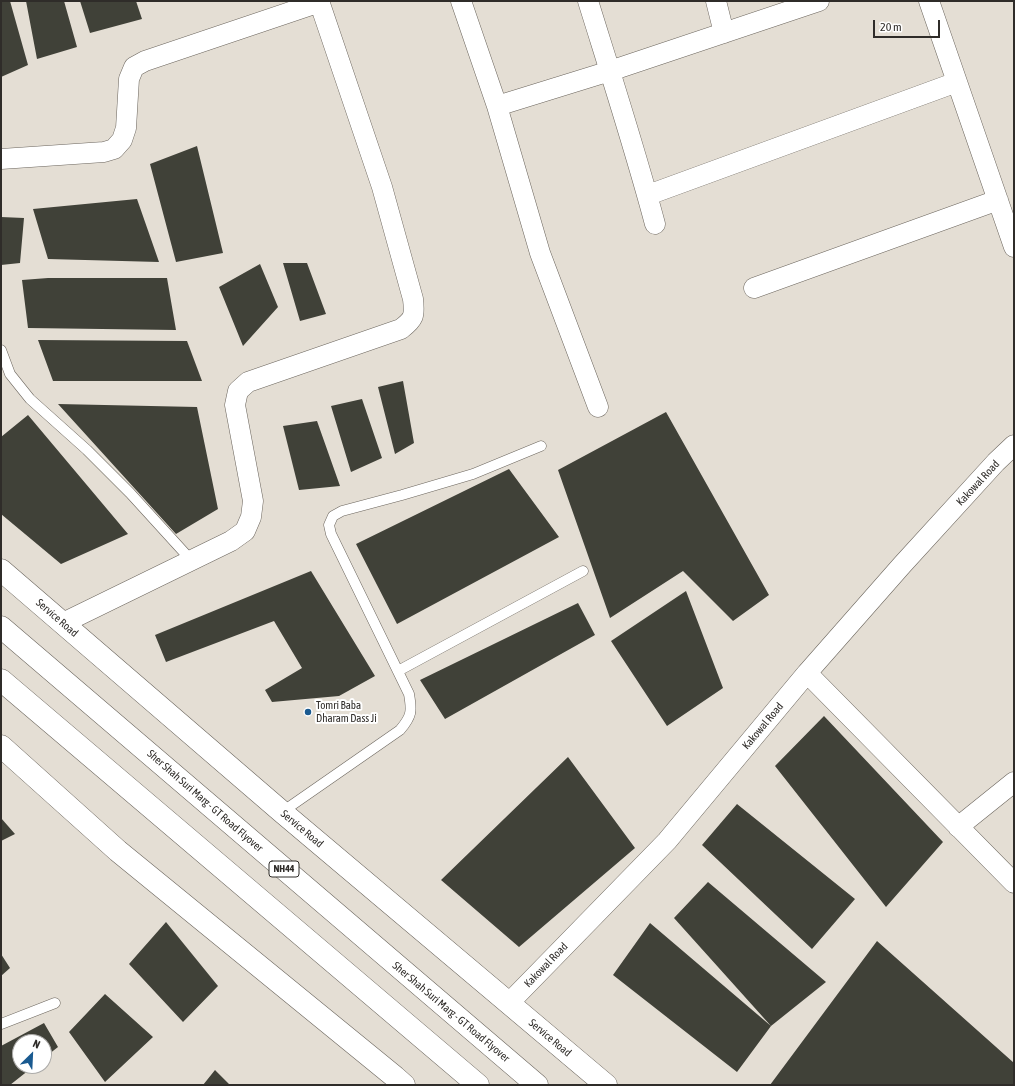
<!DOCTYPE html>
<html>
<head>
<meta charset="utf-8">
<style>
  body { margin:0 }
  #map { position:relative; width:1015px; height:1086px; overflow:hidden; background:#e4ded4; font-family:"Asap Condensed",sans-serif }
  canvas { display:block }
  .frame { position:absolute; inset:0; border:2px solid #2f2c29; pointer-events:none }
  .north { position:absolute; left:12px; top:1034px; width:40px; height:40px; box-sizing:border-box; background:#fff; border:1px solid #acaba9; border-radius:50%; rotate:24deg; font-size:11px; font-weight:700; line-height:16px; text-align:center; color:#2f2c29 }
  .north::after { content:''; display:block; margin:auto; width:14px; height:18px; background:#1a5a90; clip-path:polygon(50% 0,100% 100%,50% 72%,0 100%) }
  .scale { position:absolute; left:873px; top:20px; width:67px; height:18px; box-sizing:border-box; border:2px solid #2f2c29; border-top:0; padding-left:5px; font-size:12px; line-height:14px; white-space:nowrap; color:#2f2c29; -webkit-text-stroke:3px #fff; paint-order:stroke }
</style>
</head>
<body>
<div id="map">
<canvas width="1015" height="1086"></canvas>
<div class="frame"></div>
<div class="north">N</div>
<div class="scale">20 m</div>
</div>
<script>
const ctx = document.querySelector('canvas').getContext('2d');
ctx.lineJoin = 'round';
function paint(path, color) {
  ctx.fillStyle = color;
  ctx.fill(path, 'evenodd');
}
function strokePath(path, color, width, dash) {
  ctx.strokeStyle = color;
  ctx.lineWidth = width;
  ctx.lineCap = dash ? 'butt' : 'round';
  ctx.setLineDash(dash || []);
  ctx.stroke(path);
}
function label(font, color, halo, rows, align = 'center') {
  ctx.font = font + ' "Asap Condensed",sans-serif';
  ctx.lineWidth = 4;
  ctx.setLineDash([]);
  ctx.textBaseline = 'middle';
  ctx.strokeStyle = halo;
  ctx.fillStyle = color;
  for (const [text, x, y, turn = 0] of rows) {
    ctx.save();
    ctx.translate(x, y);
    ctx.rotate((+turn || 0) * Math.PI / 180);
    ctx.textAlign = isNaN(turn) ? turn : align;
    if (halo) ctx.strokeText(text, 0, 0);
    ctx.fillText(text, 0, 0);
    ctx.restore();
  }
}
const building = new Path2D(`
  M 1,1 L 10,1 L 28,65 L 1,77 Z
  M 26,1 L 64,1 L 77,47 L 37,59 Z
  M 80,1 L 136,1 L 142,19 L 90,33 Z
  M 197,146 L 223,253 L 176,262 L 150,164 Z
  M 137,199 L 159,262 L 48,259 L 33,209 Z
  M 1,217 L 24,218 L 20,263 L 1,265 Z
  M 283,263 L 307,263 L 326,314 L 300,321 Z
  M 260,264 L 278,307 L 243,346 L 219,287 Z
  M 48,278 L 167,278 L 176,330 L 28,328 L 22,280 Z
  M 38,340 L 187,341 L 202,381 L 53,381 Z
  M 403,381 L 414,443 L 395,454 L 378,387 Z
  M 362,399 L 382,458 L 351,472 L 331,406 Z
  M 58,404 L 197,407 L 218,509 L 176,534 Z
  M 666,412 L 769,595 L 733,621 L 683,571 L 610,618 L 558,470 Z
  M 28,415 L 128,534 L 61,564 L 1,514 L 1,437 Z
  M 317,421 L 340,486 L 299,490 L 283,426 Z
  M 509,469 L 559,537 L 397,624 L 356,544 Z
  M 311,571 L 375,676 L 339,696 L 272,702 L 265,690 L 302,668 L 274,621 L 166,662 L 155,635 Z
  M 686,591 L 723,688 L 667,726 L 611,641 Z
  M 578,603 L 595,635 L 445,719 L 420,680 Z
  M 824,716 L 943,842 L 886,907 L 775,766 Z
  M 568,757 L 635,848 L 519,947 L 441,880 Z
  M 737,804 L 855,899 L 812,949 L 702,845 Z
  M 1,818 L 15,834 L 1,841 Z
  M 708,882 L 826,982 L 771,1026 L 674,918 Z
  M 166,922 L 218,986 L 183,1022 L 129,964 Z
  M 650,923 L 771,1026 L 737,1072 L 613,975 Z
  M 877,941 L 1014,1063 L 1014,1085 L 770,1085 Z
  M 1,954 L 10,968 L 1,976 Z
  M 105,994 L 153,1037 L 105,1082 L 69,1032 Z
  M 44,1023 L 58,1047 L 44,1058 L 44,1042 L 20,1042 L 20,1066 L 34,1066 L 10,1085 L 1,1085 L 1,1046 Z
  M 215,1070 L 230,1085 L 203,1085 Z`);
const lane = new Path2D(`
  M 1,350 L 10,374 L 30,399 L 87,450 L 130,493 L 191,560
  M 398,671 L 583,571
  M 282,812 L 400,730 C 412,716 412,711 409,694 L 331,534 L 329,525 L 333,516 L 342,511 L 402,495 L 473,474 L 541,446
  M 1,1024 L 55,1003`);
const street = new Path2D(`
  M 461,1 L 497,106 L 540,253 L 598,407
  M 588,1 C 611,75 635,149 655,224
  M 716,1 L 724,33
  M 929,1 L 1014,247
  M 497,106 L 610,71 L 819,1
  M 1,159 L 104,152 L 114,149 L 122,140 L 126,128 L 129,79 L 134,67 L 145,61 L 320,2
  M 648,195 L 957,82
  M 754,288 L 998,200
  M 63,623 L 231,541 L 245,531 L 251,517 L 253,501 L 235,405 L 238,391 L 248,382 L 401,329 C 414,319 415,316 413,299 L 382,187 L 319,1
  M 807,673 L 1014,883
  M 958,827 L 1014,782
  M 509,1003 L 667,841 L 807,673 L 902,565 L 996,462 L 1014,445`);
const secondary = new Path2D(`
  M 1,570 L 282,812 L 606,1085
  M 1,746 L 118,851 L 395,1077 L 404,1085`);
const highway = new Path2D(`
  M 1,627 L 537,1085
  M 1,680 L 478,1085`);
const markers = [
  [308,712,4,"#1a5a90"]
];
const shields = [
  [284,869,30]
];
const shieldNames = [
  ["NH44",284,869]
];
const streetNames = [
  ["Kakowal Road",978,483,-47],
  ["Service Road",57,618,41],
  ["Kakowal Road",763,726,-50],
  ["Sher Shah Suri Marg - GT Road Flyover",205,801,41],
  ["Service Road",302,829,40],
  ["Kakowal Road",546,965,-46],
  ["Sher Shah Suri Marg - GT Road Flyover",451,1012,40],
  ["Service Road",550,1038,40]
];
const poiNames = [
  ["Tomri Baba",316,706],
  ["Dharam Dass Ji",316,719]
];
paint(building, '#404138');
strokePath(lane, '#6b655d', 11);
strokePath(street, '#6b655d', 21);
strokePath(secondary, '#6b655d', 23);
strokePath(highway, '#6b655d', 23);
strokePath(lane, '#fff', 10);
strokePath(street, '#fff', 20);
strokePath(secondary, '#fff', 22);
strokePath(highway, '#fff', 22);
for (const [x, y, r, color] of markers) {
  const dot = new Path2D();
  dot.arc(x, y, r, 0, 2 * Math.PI);
  ctx.fillStyle = color;
  ctx.fill(dot);
  strokePath(dot, '#fff', 1.5);
}
for (const [x, y, w] of shields) {
  const box = new Path2D();
  box.roundRect(x - w / 2, y - 8, w, 16, 3);
  ctx.fillStyle = '#fff';
  ctx.fill(box);
  strokePath(box, '#2f2c29', 1);
}
label('bold 10px', '#2f2c29', null, shieldNames);
label('11px', '#2f2c29', '#fff', streetNames);
label('11px', '#2f2c29', '#fff', poiNames, 'left');
</script>
</body>
</html>
